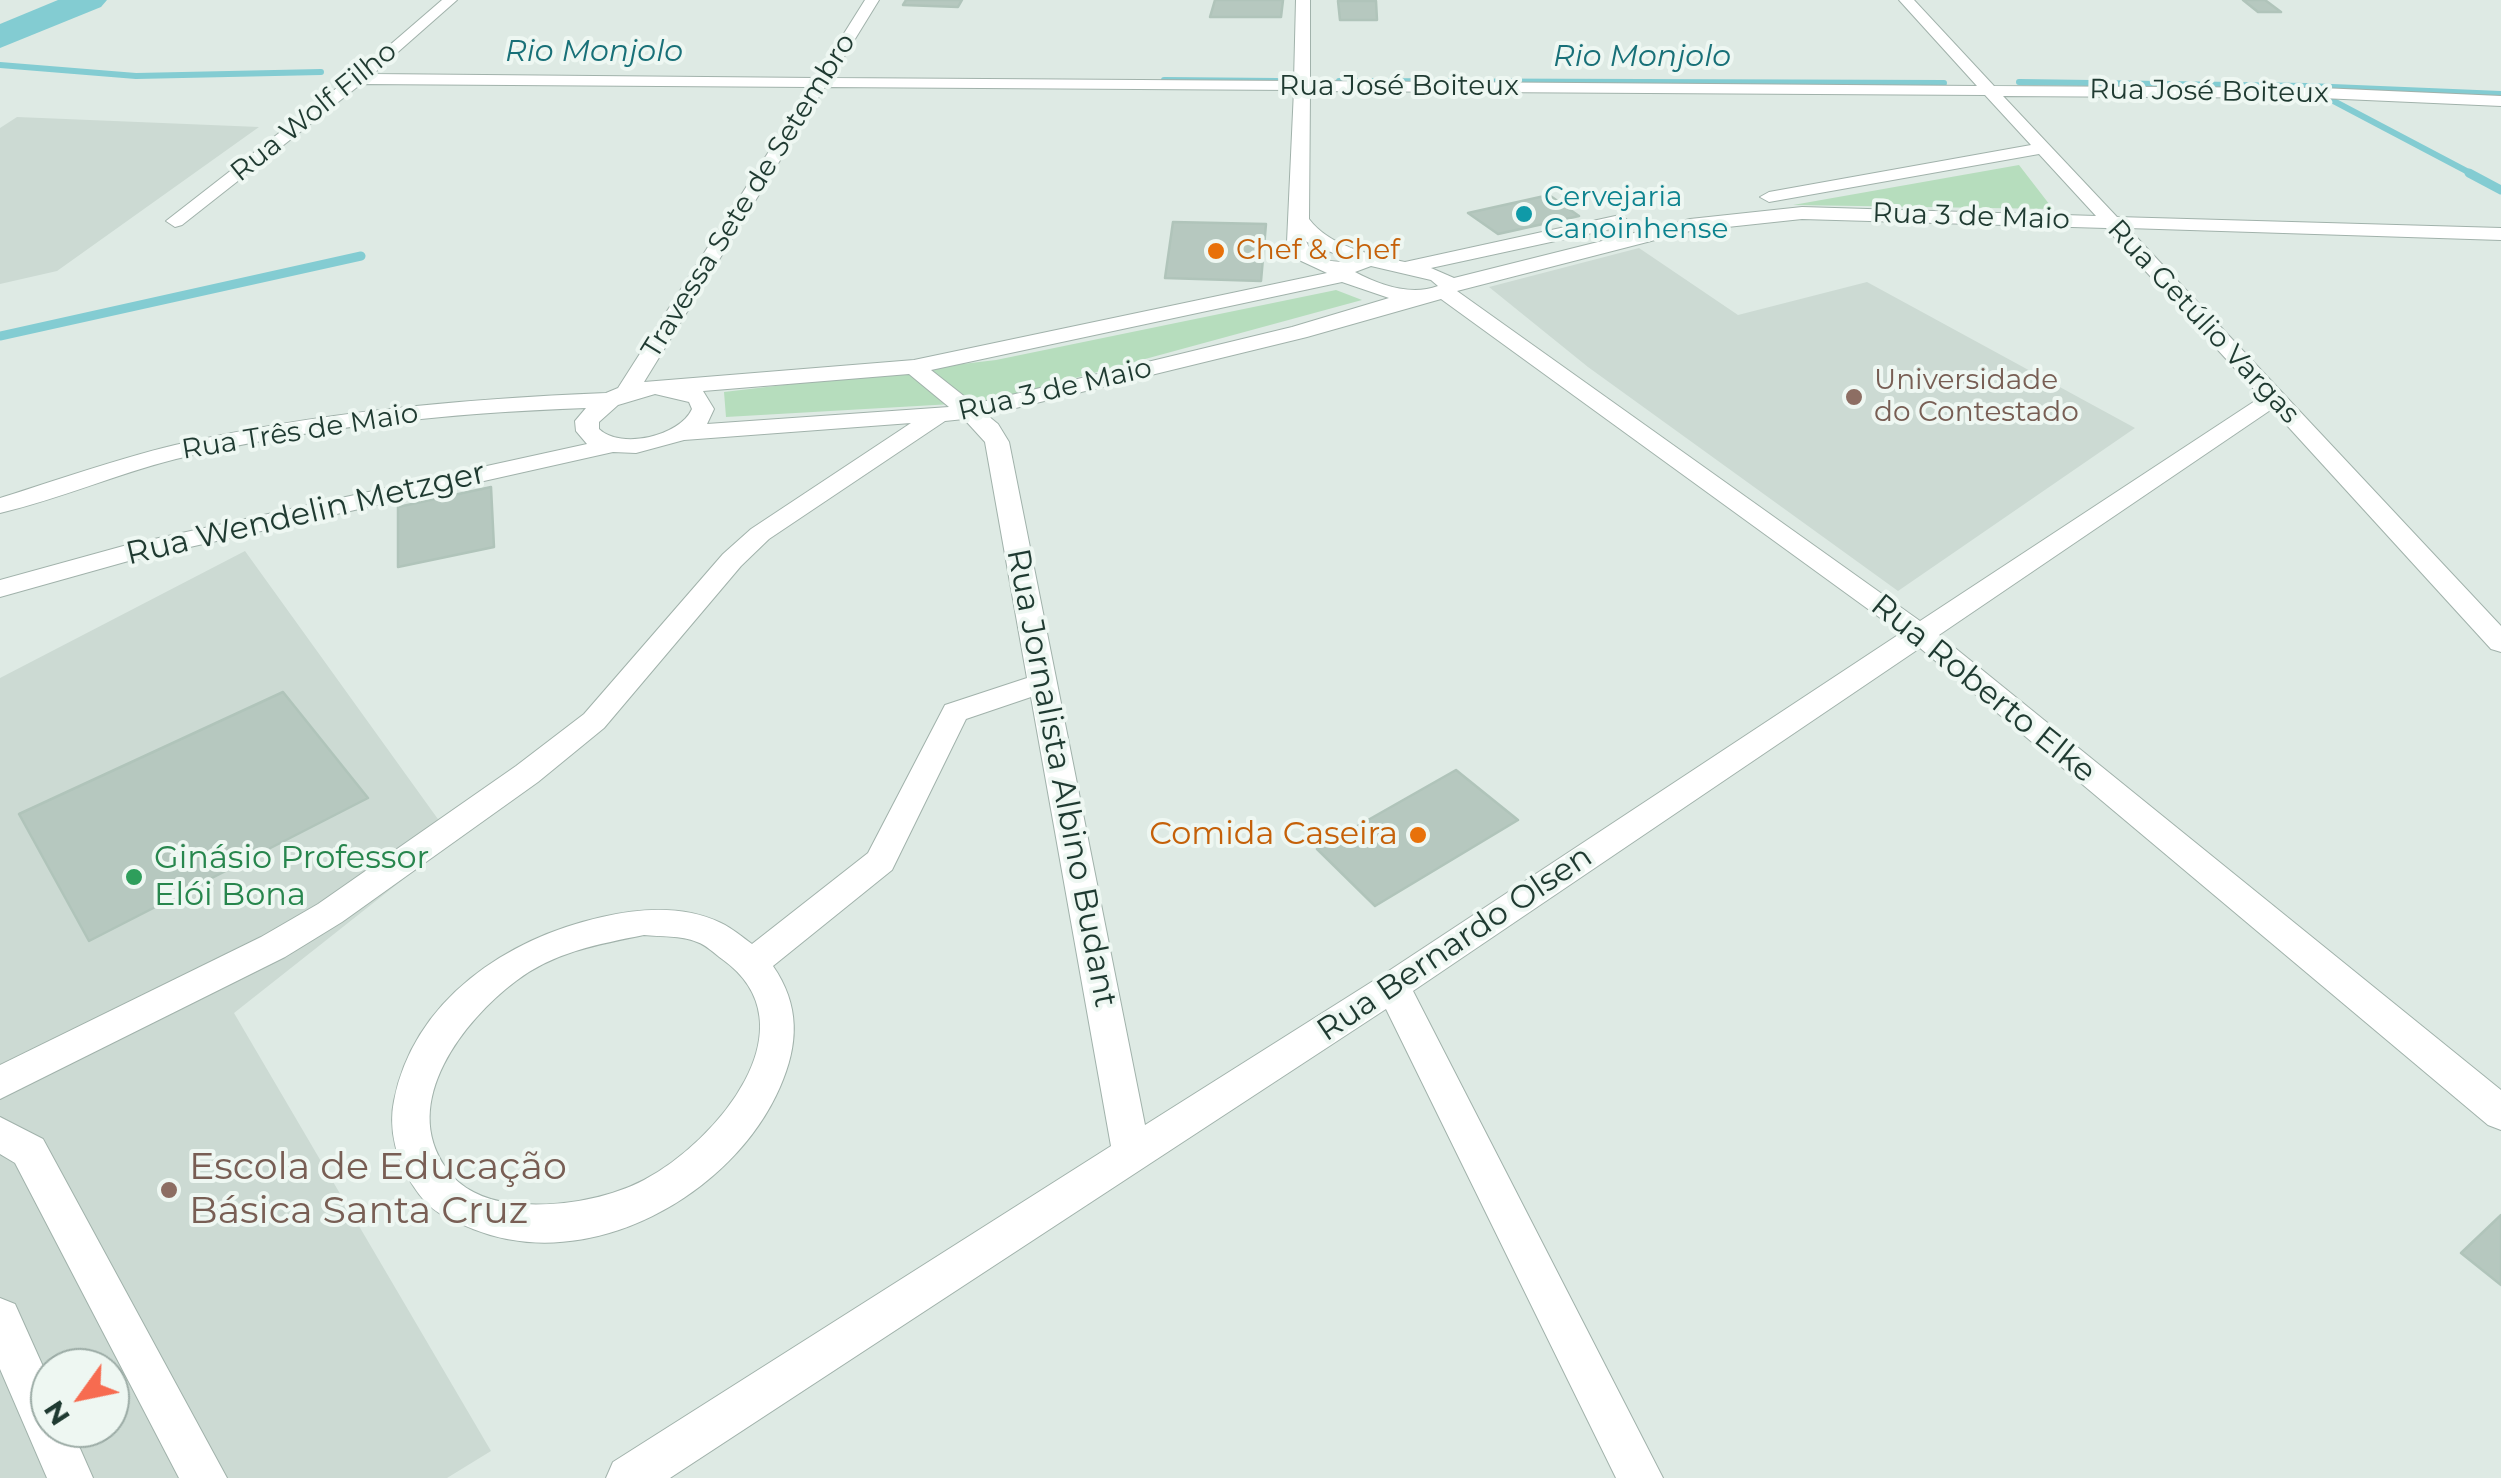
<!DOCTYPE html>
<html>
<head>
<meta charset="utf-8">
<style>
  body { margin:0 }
  #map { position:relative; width:2501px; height:1478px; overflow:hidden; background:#deeae4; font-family:Montserrat,sans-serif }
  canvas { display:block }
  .north { position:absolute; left:30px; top:1348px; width:100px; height:100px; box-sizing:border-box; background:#eef7f2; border:2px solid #9baba5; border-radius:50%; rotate:237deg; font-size:28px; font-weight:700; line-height:40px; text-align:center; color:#1f3a31 }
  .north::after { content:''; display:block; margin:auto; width:35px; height:45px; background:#f76b50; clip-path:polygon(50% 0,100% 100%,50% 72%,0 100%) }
</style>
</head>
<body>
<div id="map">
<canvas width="2501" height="1478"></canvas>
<div class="north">N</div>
</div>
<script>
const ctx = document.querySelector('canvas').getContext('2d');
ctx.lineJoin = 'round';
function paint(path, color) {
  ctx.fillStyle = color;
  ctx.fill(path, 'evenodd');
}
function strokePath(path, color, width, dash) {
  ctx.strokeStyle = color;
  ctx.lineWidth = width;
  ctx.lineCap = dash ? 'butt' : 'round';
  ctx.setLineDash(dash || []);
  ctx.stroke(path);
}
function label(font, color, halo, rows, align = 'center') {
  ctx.font = font + ' Montserrat,sans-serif';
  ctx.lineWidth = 8;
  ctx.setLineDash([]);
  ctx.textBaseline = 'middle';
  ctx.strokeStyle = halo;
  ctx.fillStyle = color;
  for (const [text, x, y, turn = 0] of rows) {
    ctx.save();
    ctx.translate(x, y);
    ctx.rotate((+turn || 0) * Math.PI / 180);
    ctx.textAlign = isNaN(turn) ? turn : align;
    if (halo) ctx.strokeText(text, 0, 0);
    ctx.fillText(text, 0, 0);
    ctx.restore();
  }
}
const built = new Path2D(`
  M 17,117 L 259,127 L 57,271 L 0,284 L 0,128 Z
  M 1639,248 L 1738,315 L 1867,282 L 2135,428 L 1898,591 L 1588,367 L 1489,287 Z
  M 245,551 L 453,840 L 234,1013 L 491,1451 L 447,1478 L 0,1478 L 0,678 ZM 50,1368 L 110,1368 L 110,1428 L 50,1428 Z`);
const green = new Path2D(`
  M 2019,165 L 2053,209 L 1793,205 Z
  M 1336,290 L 1362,300 L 987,402 L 726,417 L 724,392 L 996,360 Z`);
const streamFar1 = new Path2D(`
  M 0,65 L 136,76 L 321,72
  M 1164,80 L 1277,81
  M 1339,81 L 1944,83
  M 2019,82 L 2308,86 L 2501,94
  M 2326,97 L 2474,175`);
const stream = new Path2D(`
  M 2469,173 L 2501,190
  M 0,336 L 361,256`);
const river = new Path2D(`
  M 58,0 L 107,0 L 101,7 L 0,48 L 0,24 Z`);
const building = new Path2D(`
  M 906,0 L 962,0 L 958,7 L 903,5 Z
  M 1215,0 L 1283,0 L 1281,17 L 1210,17 Z
  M 2243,0 L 2265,0 L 2281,12 L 2258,12 Z
  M 1338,1 L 1376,1 L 1377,20 L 1340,20 Z
  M 1549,195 L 1579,216 L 1498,234 L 1468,213 Z
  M 1173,222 L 1266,224 L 1261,281 L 1165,278 Z
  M 491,487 L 494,547 L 398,567 L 398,507 Z
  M 283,692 L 368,798 L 89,941 L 19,814 Z
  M 1456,770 L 1518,820 L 1375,906 L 1317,849 Z
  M 2501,1215 L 2501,1285 L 2461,1253 Z`);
const minor = new Path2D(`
  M 442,0 L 457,0 L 373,74 L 816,78 L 865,0 L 879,0 L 831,78 L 1294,81 L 1296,0 L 1310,0 L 1310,81 L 1977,86 L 1899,0 L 1914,0 L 1994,86 L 2321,88 L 2501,96 L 2501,106 L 2321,98 L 2003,96 L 2117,217 L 2501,228 L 2501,240 L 2128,228 L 2501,626 L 2501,652 L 2491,649 L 2272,409 L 1939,635 L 2501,1090 L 2501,1130 L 2488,1125 L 1920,648 L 1413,991 L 1663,1478 L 1616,1478 L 1386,1009 L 670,1478 L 606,1478 L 613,1462 L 1111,1146 L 1031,697 L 966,719 L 892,870 L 773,966 C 800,1005 799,1044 780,1087 C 733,1195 589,1276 473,1229 C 446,1218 430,1212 414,1187 C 397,1163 388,1130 394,1101 C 414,999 508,938 602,917 C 641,908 684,905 721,923 C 732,928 742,937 752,944 L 868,853 L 945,705 L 1027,678 L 985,442 L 964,419 L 945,421 L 769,539 L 741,566 L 604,728 L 538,782 L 342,922 L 285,957 L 0,1099 L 0,1065 L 261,937 L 318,904 L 516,766 L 584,714 L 723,554 L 751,529 L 911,423 L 684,440 L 636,453 L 613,452 L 132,560 L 0,597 L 0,580 L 127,545 L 587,444 L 576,431 L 575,421 L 586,408 C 449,413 310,427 176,459 C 116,474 60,499 0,513 L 0,498 C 58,480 116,459 175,445 C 317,412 461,399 606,393 L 618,388 L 810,87 L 361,84 L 182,225 L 175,227 L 166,221 L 369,63 ZM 825,87 L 1294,90 L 1287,242 L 1299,260 L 1327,273 L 914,360 L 644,382 ZM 1310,91 L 1985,95 L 2031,145 L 1769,192 L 1760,197 L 1769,202 L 2039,154 L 2096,216 L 1802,207 L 1690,219 L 1454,278 L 1431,268 L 1620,227 L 1629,221 L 1620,215 L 1405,262 C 1372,255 1330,247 1309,219 ZM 1802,219 L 2106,228 L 2261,397 L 1920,621 L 1457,291 L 1690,231 ZM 1306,241 L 1307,242 L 1350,260 C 1334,265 1313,259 1306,241 ZM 1371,266 L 1431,280 L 1438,286 C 1411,296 1379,285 1355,272 ZM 1342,282 L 1389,298 L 1292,327 L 974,404 L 931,370 ZM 1441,299 L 1901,633 L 1381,976 L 1145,1125 L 1009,442 L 998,424 L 987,415 L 1307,337 ZM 909,374 L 949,407 L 707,424 L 714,409 L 703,391 ZM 655,394 L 689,402 L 692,409 C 680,436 621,450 599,429 L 599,422 L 618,405 ZM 644,935 C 660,937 681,935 697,942 C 706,945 714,953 722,959 C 816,1026 715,1143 644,1180 C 606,1200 553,1208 510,1203 C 485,1200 460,1189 446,1168 C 399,1102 464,1020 516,981 C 554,952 599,944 644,935 Z
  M 0,1117 L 43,1139 L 227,1478 L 179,1478 L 15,1163 L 0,1154 Z
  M 0,1298 L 15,1304 L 50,1382 L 50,1428 L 71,1428 L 93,1478 L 47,1478 L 0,1369 Z`);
const markers = [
  [1524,214,10,"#0f9aa8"],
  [1216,251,10,"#e8710a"],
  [1854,397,10,"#8d6e63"],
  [1418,835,10,"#e8710a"],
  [134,877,10,"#2e9e5b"],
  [169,1190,10,"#8d6e63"]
];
const farStreetnames = [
  ["Rua José Boiteux",1399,87],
  ["Rua José Boiteux",2209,92,1],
  ["Rua Wolf Filho",314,112,-39],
  ["Travessa Sete de Setembro",749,196,-58],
  ["Rua 3 de Maio",1971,217,2],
  ["Rua Getúlio Vargas",2203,322,47],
  ["Rua 3 de Maio",1055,390,-13],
  ["Rua Três de Maio",300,432,-9]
];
const farCulturenames = [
  ["Cervejaria",1544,198],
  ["Canoinhense",1544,230]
];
const farFoodnames = [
  ["Chef & Chef",1236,251]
];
const farEducationnames = [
  ["Universidade",1874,381],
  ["do Contestado",1874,413]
];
const farWaternames = [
  ["Rio Monjolo",594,52],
  ["Rio Monjolo",1642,57]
];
const streetNames = [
  ["Rua Wendelin Metzger",306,514,-13],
  ["Rua Roberto Elke",1983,689,39],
  ["Rua Jornalista Albino Budant",1061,778,79],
  ["Rua Bernardo Olsen",1455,944,-34]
];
const foodNames = [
  ["Comida Caseira",1398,835]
];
const leisureNames = [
  ["Ginásio Professor",154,859],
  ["Elói Bona",154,896]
];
const nearEducationnames = [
  ["Escola de Educação",189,1168],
  ["Básica Santa Cruz",189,1212]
];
paint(built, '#ccdad3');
paint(green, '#b6ddbd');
strokePath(streamFar1, '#83ccd2', 6);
strokePath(stream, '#83ccd2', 9);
paint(river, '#83ccd2');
paint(building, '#b6c8bf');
strokePath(building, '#b0c4ba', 2.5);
strokePath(minor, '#a1b2ab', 2);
paint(minor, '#fff');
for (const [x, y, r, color] of markers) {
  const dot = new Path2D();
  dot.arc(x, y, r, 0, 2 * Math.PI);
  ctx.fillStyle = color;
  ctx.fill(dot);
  strokePath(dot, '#eef7f2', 4);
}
label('28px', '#1f3a31', '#eef7f2', farStreetnames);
label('28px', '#0d838f', '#eef7f2', farCulturenames, 'left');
label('28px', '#c56008', '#eef7f2', farFoodnames, 'left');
label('28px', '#785e54', '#eef7f2', farEducationnames, 'left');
label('italic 30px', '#187078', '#eef7f2', farWaternames);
label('32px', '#1f3a31', '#eef7f2', streetNames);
label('32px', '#c56008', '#eef7f2', foodNames, 'right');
label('32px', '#27864d', '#eef7f2', leisureNames, 'left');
label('38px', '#785e54', '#eef7f2', nearEducationnames, 'left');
</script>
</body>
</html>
